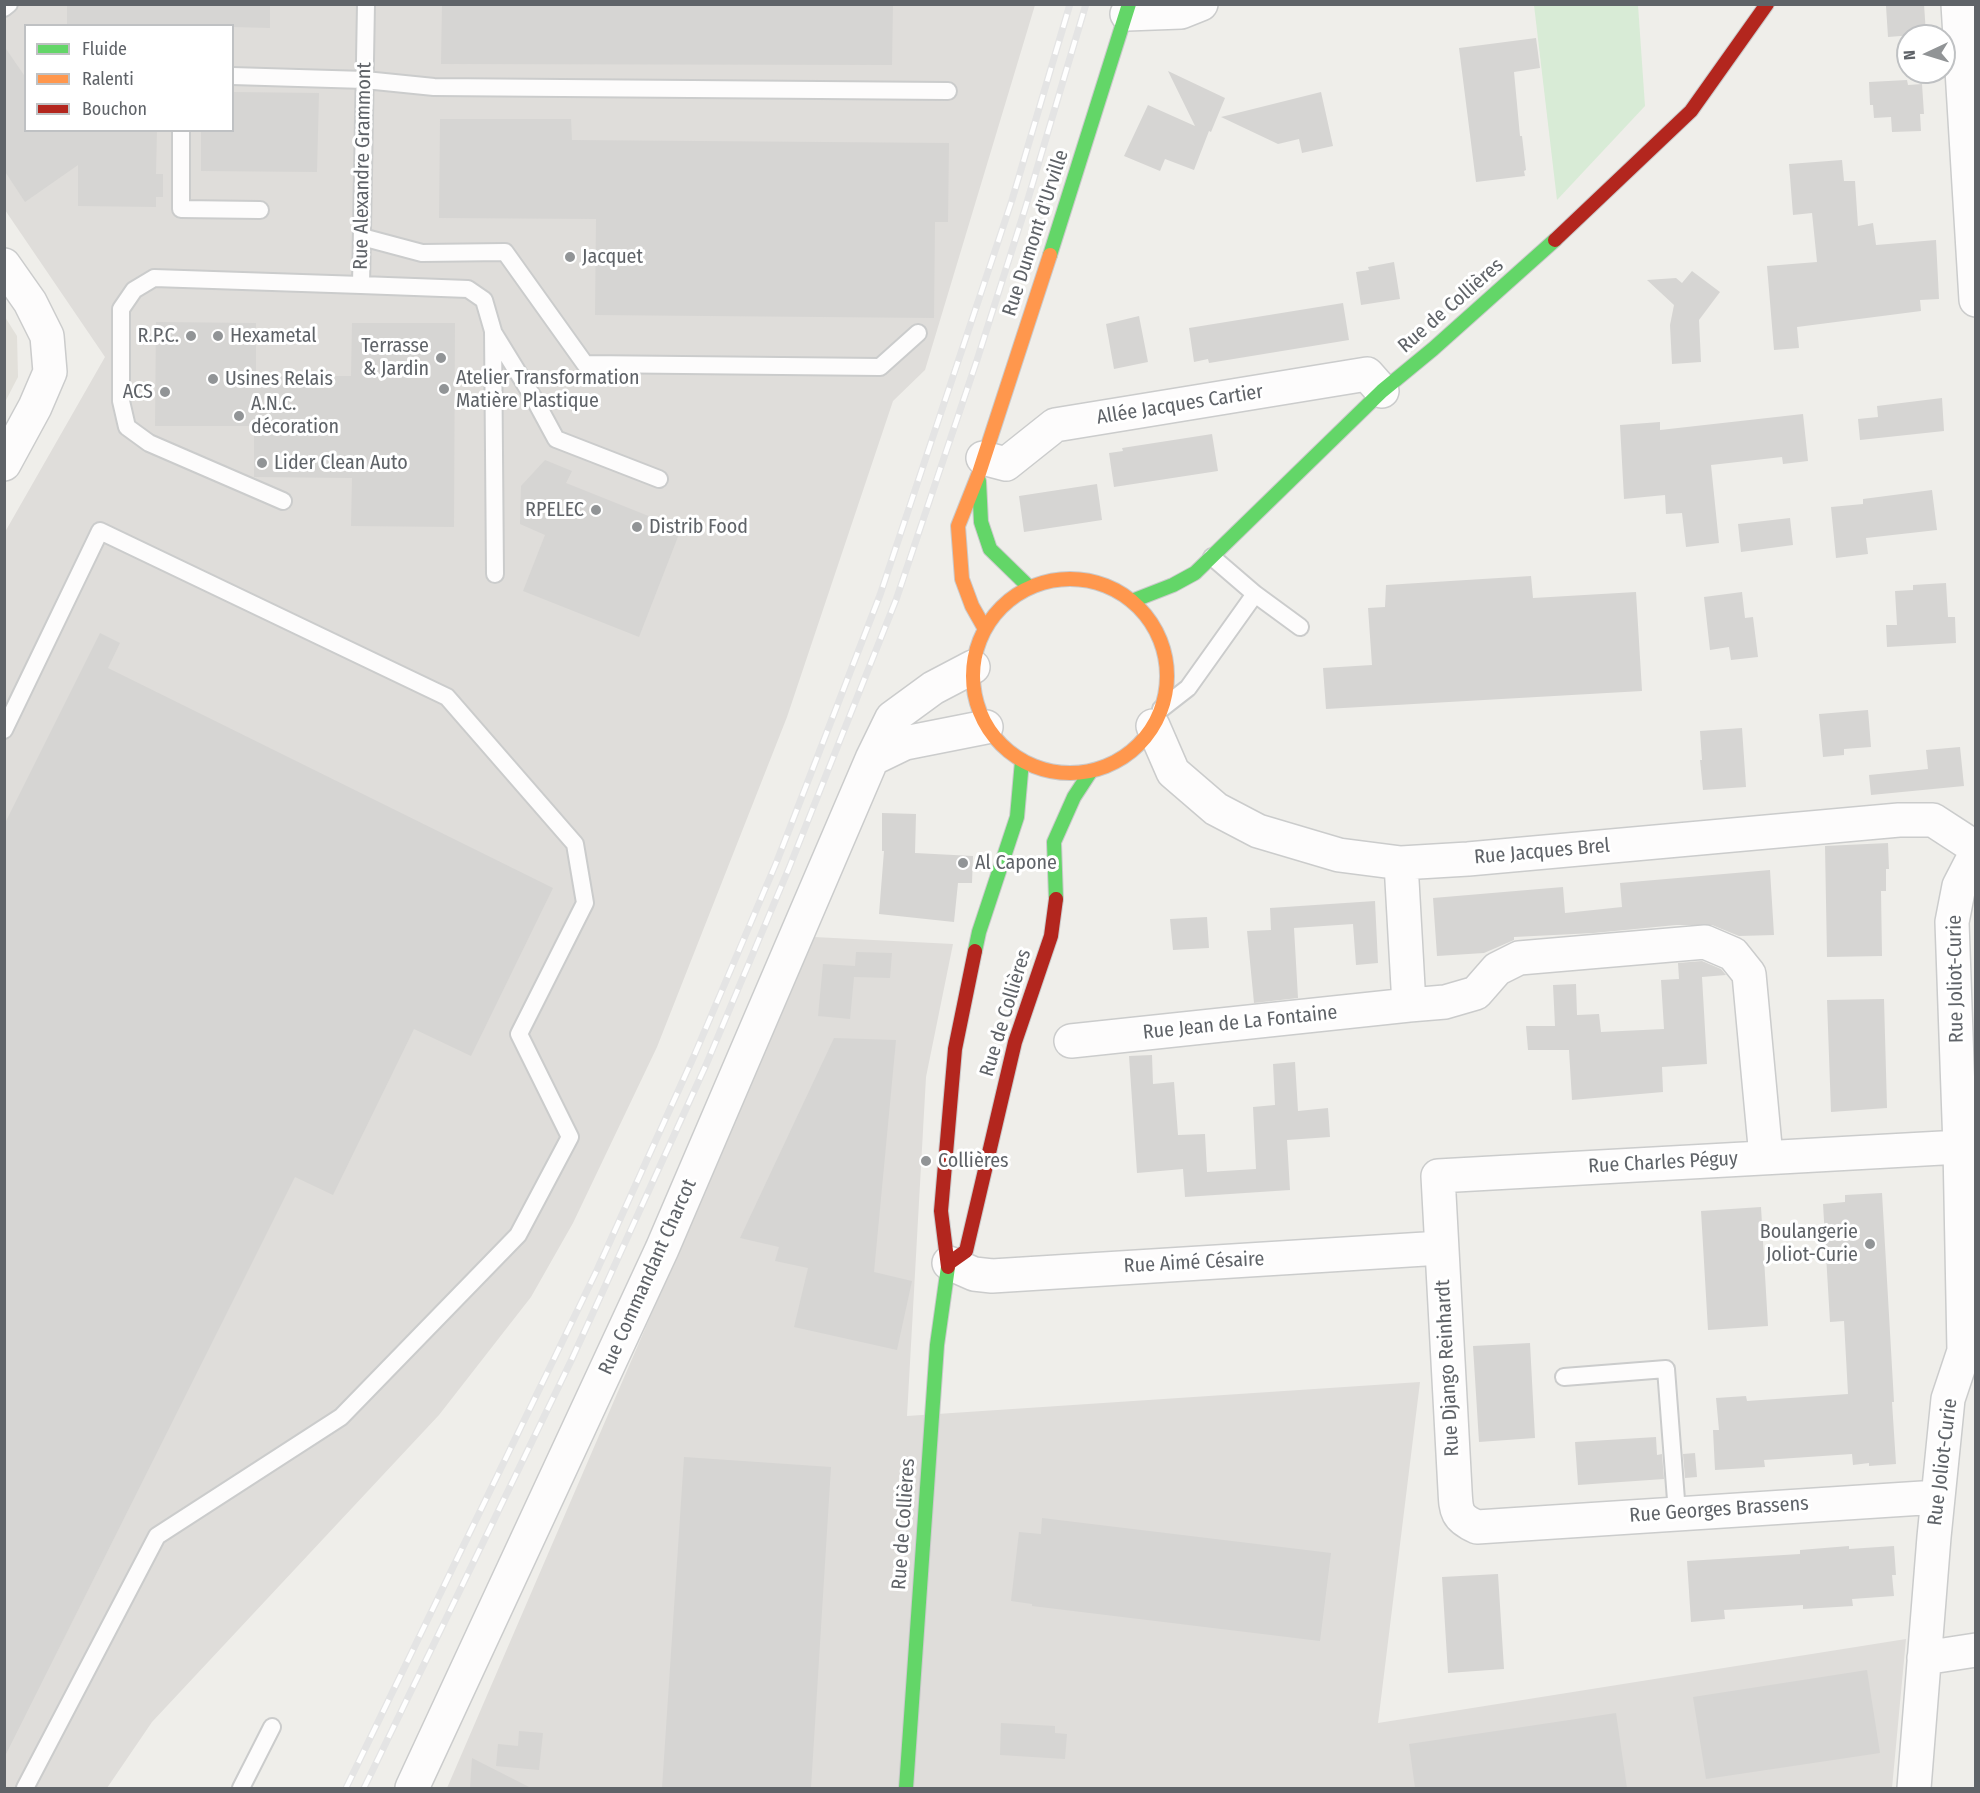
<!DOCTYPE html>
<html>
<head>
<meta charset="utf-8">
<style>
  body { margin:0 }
  #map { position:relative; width:1980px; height:1793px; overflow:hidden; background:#efeeea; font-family:"Fira Sans Condensed",sans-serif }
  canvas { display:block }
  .frame { position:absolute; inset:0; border:6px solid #5f6368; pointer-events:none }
  .legend { position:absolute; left:24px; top:24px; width:210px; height:108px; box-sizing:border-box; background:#fff; border:2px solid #bfc1c3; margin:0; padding:8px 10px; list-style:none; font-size:18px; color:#5f6368 }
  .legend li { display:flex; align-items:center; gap:12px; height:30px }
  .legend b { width:30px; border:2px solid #bfc1c3 }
  .north { position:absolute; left:1896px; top:24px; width:60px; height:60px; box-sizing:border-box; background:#fff; border:2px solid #bfc1c3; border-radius:50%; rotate:266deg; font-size:16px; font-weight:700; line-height:24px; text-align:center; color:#5f6368 }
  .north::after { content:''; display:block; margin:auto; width:21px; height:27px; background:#919496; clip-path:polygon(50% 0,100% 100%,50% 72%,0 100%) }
</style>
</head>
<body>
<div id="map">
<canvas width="1980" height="1793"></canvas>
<div class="frame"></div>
<ul class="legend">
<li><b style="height:8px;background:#63d668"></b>Fluide</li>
<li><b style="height:8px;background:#ff974d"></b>Ralenti</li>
<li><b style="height:8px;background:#b3261e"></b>Bouchon</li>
</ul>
<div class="north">N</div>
</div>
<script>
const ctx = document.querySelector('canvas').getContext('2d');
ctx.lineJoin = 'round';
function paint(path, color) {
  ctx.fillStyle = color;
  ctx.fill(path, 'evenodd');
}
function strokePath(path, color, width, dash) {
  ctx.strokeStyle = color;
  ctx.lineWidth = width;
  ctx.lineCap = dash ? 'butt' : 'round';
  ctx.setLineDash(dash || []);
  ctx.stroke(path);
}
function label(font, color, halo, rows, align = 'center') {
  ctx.font = font + ' "Fira Sans Condensed",sans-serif';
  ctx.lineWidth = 6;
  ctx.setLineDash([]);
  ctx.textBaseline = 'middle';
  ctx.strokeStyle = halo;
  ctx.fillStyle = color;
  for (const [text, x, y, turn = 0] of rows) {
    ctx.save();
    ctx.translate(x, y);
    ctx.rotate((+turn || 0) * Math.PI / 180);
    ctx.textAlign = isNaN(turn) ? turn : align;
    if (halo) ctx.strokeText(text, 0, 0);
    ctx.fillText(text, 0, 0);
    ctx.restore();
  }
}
const industrial = new Path2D(`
  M 5,5 L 1035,5 L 925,370 L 893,401 L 787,717 L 657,1047 L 573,1223 L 531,1297 L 439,1415 L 152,1722 L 107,1788 L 5,1788 L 5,532 L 105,357 L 5,210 ZM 26,26 L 232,26 L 232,130 L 26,130 Z
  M 814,937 L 953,944 L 926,1077 L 907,1416 L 1420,1382 L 1378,1723 L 1906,1639 L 1892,1788 L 447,1788 Z`);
const education = new Path2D(`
  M 5,317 L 17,336 L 18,377 L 5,402 Z`);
const green = new Path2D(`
  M 1534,5 L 1638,5 L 1645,106 L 1557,200 Z`);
const building = new Path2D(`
  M 67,4 L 270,4 L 270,28 L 232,27 L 232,26 L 67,26 Z
  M 442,4 L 893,4 L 892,65 L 441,64 Z
  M 1924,4 L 1926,34 L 1888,37 L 1886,6 Z
  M 1536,38 L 1540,68 L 1514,72 L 1520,136 L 1522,136 L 1526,170 L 1524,171 L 1525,176 L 1476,182 L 1459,48 Z
  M 4,46 L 26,78 L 26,130 L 157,130 L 156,174 L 163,174 L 163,197 L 156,197 L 156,207 L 78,206 L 78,165 L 25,202 L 4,170 Z
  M 1168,71 L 1225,98 L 1211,132 L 1209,131 L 1194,170 L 1165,159 L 1160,171 L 1124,156 L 1148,105 L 1195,126 Z
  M 1907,80 L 1908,85 L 1922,84 L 1924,114 L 1920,114 L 1921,131 L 1892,132 L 1891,117 L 1874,118 L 1873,105 L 1870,105 L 1869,82 Z
  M 232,92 L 319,93 L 317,172 L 201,171 L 201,130 L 232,130 Z
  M 1321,92 L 1333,146 L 1302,153 L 1299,139 L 1278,144 L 1221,117 Z
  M 440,119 L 571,119 L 572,140 L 949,143 L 948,222 L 935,222 L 934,318 L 595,315 L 596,219 L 439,218 Z
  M 1842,160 L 1844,181 L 1855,181 L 1858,226 L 1873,223 L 1876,245 L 1936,240 L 1939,299 L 1920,300 L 1921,311 L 1797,327 L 1799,348 L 1774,350 L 1767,266 L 1817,262 L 1812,213 L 1793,215 L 1789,164 Z
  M 1394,262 L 1400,299 L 1361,305 L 1356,272 L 1369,270 L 1368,267 Z
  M 1692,271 L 1720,292 L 1699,320 L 1701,362 L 1672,364 L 1670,325 L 1674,305 L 1647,280 L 1676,278 L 1682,283 Z
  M 1343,303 L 1349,340 L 1209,363 L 1208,359 L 1194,362 L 1189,328 Z
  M 1139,316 L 1148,362 L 1114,369 L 1106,324 Z
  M 156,322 L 256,323 L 256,376 L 351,376 L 352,323 L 455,323 L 454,527 L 351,526 L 352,478 L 254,477 L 254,426 L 155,426 Z
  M 1942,398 L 1944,431 L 1860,440 L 1858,419 L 1878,417 L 1877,406 Z
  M 1803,414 L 1808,461 L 1783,464 L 1782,457 L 1711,465 L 1719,543 L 1686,547 L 1682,513 L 1666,514 L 1665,495 L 1624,499 L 1620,425 L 1660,422 L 1660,430 Z
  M 1212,434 L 1218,471 L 1114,487 L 1109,453 L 1123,451 L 1122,448 Z
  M 545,460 L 572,471 L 566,483 L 681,529 L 639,637 L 523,591 L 545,535 L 520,524 L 521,486 Z
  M 1097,484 L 1102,520 L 1024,532 L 1019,496 Z
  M 1932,490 L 1937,530 L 1866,538 L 1868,554 L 1836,558 L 1831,507 L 1863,504 L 1863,499 Z
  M 1790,518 L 1793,545 L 1741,552 L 1738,524 Z
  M 1531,576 L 1533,598 L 1636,592 L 1642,691 L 1326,709 L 1323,668 L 1372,665 L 1368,608 L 1385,607 L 1386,585 Z
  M 1946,583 L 1948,617 L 1955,617 L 1956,643 L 1887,647 L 1886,625 L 1897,625 L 1895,591 L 1913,590 L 1913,585 Z
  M 1742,592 L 1745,618 L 1753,617 L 1758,657 L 1731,660 L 1729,647 L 1710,650 L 1704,597 Z
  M 100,633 L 120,643 L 108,668 L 553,888 L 471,1056 L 414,1029 L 333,1195 L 295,1177 L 4,1758 L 4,825 Z
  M 1868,710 L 1871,747 L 1844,749 L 1844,755 L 1823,757 L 1819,714 Z
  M 1742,728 L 1746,787 L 1703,790 L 1700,760 L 1702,760 L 1700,731 Z
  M 1960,747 L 1964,786 L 1871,795 L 1869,775 L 1928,769 L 1926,750 Z
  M 882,813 L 916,814 L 915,853 L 973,856 L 972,883 L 958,883 L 954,922 L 879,914 L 884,851 L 882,851 Z
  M 1888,843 L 1889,869 L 1886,869 L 1886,891 L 1881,891 L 1882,956 L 1827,957 L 1825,846 Z
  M 1770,870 L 1774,935 L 1739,936 L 1712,925 L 1676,925 L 1594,933 L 1514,937 L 1514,940 L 1484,953 L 1437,956 L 1433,898 L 1563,887 L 1565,913 L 1622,907 L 1620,883 Z
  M 1375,901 L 1378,963 L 1356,965 L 1353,924 L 1294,928 L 1298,998 L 1254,1003 L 1247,931 L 1271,930 L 1270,908 Z
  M 1207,917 L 1209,948 L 1173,950 L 1170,919 Z
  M 856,952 L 892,953 L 890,978 L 854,977 L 850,1019 L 818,1016 L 823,964 L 855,966 Z
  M 1702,961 L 1721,969 L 1726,975 L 1702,977 L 1707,1064 L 1662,1067 L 1663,1092 L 1572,1100 L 1569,1050 L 1528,1050 L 1526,1026 L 1555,1026 L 1553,985 L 1576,984 L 1577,1015 L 1599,1014 L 1601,1032 L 1664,1029 L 1661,980 L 1679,979 L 1678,963 Z
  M 1884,999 L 1887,1108 L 1831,1112 L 1827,1000 Z
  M 834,1038 L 896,1040 L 874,1272 L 912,1281 L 897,1350 L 794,1327 L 808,1268 L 775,1261 L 779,1247 L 740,1238 Z
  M 1152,1055 L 1153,1084 L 1174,1082 L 1178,1135 L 1205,1134 L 1207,1172 L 1256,1169 L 1253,1107 L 1275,1105 L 1273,1064 L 1295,1062 L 1298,1111 L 1328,1108 L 1330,1137 L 1287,1140 L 1290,1190 L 1185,1197 L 1183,1169 L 1137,1173 L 1129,1056 Z
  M 1882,1193 L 1894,1402 L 1892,1402 L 1896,1464 L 1869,1466 L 1869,1463 L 1853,1465 L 1852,1454 L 1764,1460 L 1765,1467 L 1715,1470 L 1713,1430 L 1719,1430 L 1716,1398 L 1746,1396 L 1747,1401 L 1848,1394 L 1844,1321 L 1830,1322 L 1823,1204 L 1845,1202 L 1845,1195 Z
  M 1761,1207 L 1768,1326 L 1708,1330 L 1701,1211 Z
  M 1530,1343 L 1535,1438 L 1479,1442 L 1473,1346 Z
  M 1656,1437 L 1657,1455 L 1662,1454 L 1664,1479 L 1578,1485 L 1575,1442 Z
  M 1695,1453 L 1697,1477 L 1685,1478 L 1683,1454 Z
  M 684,1457 L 831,1467 L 811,1788 L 662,1788 Z
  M 1042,1518 L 1331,1553 L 1320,1641 L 1032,1606 L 1032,1604 L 1011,1601 L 1019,1532 L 1041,1534 Z
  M 1849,1546 L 1849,1549 L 1894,1546 L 1896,1575 L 1892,1575 L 1894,1596 L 1852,1599 L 1853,1606 L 1803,1609 L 1803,1605 L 1724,1610 L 1725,1619 L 1691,1622 L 1687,1561 L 1800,1554 L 1800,1550 Z
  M 1498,1574 L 1504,1669 L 1448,1673 L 1442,1577 Z
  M 1867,1670 L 1880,1753 L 1706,1779 L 1693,1697 Z
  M 1616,1713 L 1627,1788 L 1415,1788 L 1409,1744 Z
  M 1001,1723 L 1055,1726 L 1055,1733 L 1067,1734 L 1065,1759 L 1000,1755 Z
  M 519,1731 L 543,1733 L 539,1770 L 496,1766 L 498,1744 L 518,1746 Z
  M 472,1758 L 531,1788 L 470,1788 Z`);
const lane = new Path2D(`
  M 4,8 L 9,4
  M 232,76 L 365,80 L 434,87 L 948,91
  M 181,130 L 181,209 L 260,210
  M 362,237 L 422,253 L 505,252 L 585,364 L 880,367 L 918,333
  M 361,285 L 468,289 L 484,300 L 493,331 L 495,574
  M 493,332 L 536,402 L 556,439 L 659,479
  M 283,501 L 149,443 L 127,427 L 121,401 L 121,309 L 134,290 L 154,278 L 361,285 L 366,4
  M 1212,557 L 1255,594 L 1300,627
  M 1161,709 L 1188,688 L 1255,594
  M 4,730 L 100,531 L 447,697 L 575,844 L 585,903 L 519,1034 L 570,1137 L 518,1235 L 341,1417 L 157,1536 L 25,1788
  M 1564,1377 L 1666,1369 L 1677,1513
  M 241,1788 L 272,1727`);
const street = new Path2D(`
  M 1958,4 L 1976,300
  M 1127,14 L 1181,12 L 1201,4
  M 4,265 L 30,302 L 47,336 L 50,372 L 35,407 L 4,464
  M 983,458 L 1006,464 L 1055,425 L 1367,374 L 1382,391
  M 1153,726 L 1173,772 L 1216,809 L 1258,831 L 1339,855 L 1401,863 L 1468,859 L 1899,820 L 1933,820 L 1976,848
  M 872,759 L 905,743 L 986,727
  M 1409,1005 L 1445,1002 L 1476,993 L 1497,969 L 1519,958 L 1705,942 L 1733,954 L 1749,974 L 1766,1157
  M 1071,1041 L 1409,1005 L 1401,863
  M 949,1263 L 974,1274 L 992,1276 L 1441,1248
  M 1938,1497 L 1477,1527 C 1456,1518 1456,1511 1455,1490 L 1438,1176 L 1960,1147
  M 1924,1658 L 1976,1650
  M 412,1788 L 662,1249 L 872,759 L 892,718 L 933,688 L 973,667
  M 1914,1788 L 1934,1537 L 1948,1399 L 1964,1351 L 1960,1147 L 1952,922 L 1959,886 L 1976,853`);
const fast = new Path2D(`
  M 1050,255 L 1129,4
  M 979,481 L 981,522 L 990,549 L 1029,587
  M 1132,601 L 1173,585 L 1195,573 L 1382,391 L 1433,349 L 1555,240
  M 1056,899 L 1054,842 L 1074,797 L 1091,771
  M 975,951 L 979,932 L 1017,817 L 1022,761
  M 906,1788 L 937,1345 L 948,1267`);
const slow = new Path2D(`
  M973 676a97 97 0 1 1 194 0a97 97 0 1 1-194 0Z
  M 985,629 L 972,606 L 962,579 L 958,526 L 979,473 L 1050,255`);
const jam = new Path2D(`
  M 1555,240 L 1691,111 L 1767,4
  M 949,1263 L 966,1251 L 1015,1042 L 1051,936 L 1056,899
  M 948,1267 L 941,1211 L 955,1049 L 975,951`);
const rail = new Path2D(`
  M 346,1788 L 597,1270 L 694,1056 L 777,861 L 880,595 L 1012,200 L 1070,4
  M 364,1788 L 571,1361 L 706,1065 L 789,868 L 896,600 L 978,357 L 1025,209 L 1086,4`);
const markers = [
  [570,257,6,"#919496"],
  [191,336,6,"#919496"],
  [218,336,6,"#919496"],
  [441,358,6,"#919496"],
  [213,379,6,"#919496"],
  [444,389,6,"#919496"],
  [165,392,6,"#919496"],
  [239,416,6,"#919496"],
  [262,463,6,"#919496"],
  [596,510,6,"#919496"],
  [637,527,6,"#919496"],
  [963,863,6,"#919496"],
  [926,1161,6,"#919496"],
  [1870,1244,6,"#919496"]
];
const streetNames = [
  ["Rue Alexandre Grammont",363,166,-89],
  ["Rue Dumont d'Urville",1036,233,-72],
  ["Rue de Collières",1451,306,-41],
  ["Allée Jacques Cartier",1180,405,-9],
  ["Rue Jacques Brel",1542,852,-5],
  ["Rue Joliot-Curie",1956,979,-91],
  ["Rue de Collières",1006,1013,-73],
  ["Rue Jean de La Fontaine",1240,1023,-6],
  ["Rue Charles Péguy",1663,1163,-3],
  ["Rue Aimé Césaire",1194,1263,-3],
  ["Rue Commandant Charcot",648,1277,-66],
  ["Rue Django Reinhardt",1448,1368,-93],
  ["Rue Joliot-Curie",1943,1462,-83],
  ["Rue Georges Brassens",1719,1510,-4],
  ["Rue de Collières",904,1524,-86]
];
const poiNames = [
  ["Jacquet",582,257],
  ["R.P.C.",179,336,"right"],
  ["Hexametal",230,336],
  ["Terrasse",429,346,"right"],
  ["& Jardin",429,369,"right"],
  ["Atelier Transformation",456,378],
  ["Matière Plastique",456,401],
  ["Usines Relais",225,379],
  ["ACS",153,392,"right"],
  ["A.N.C.",251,404],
  ["décoration",251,427],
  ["Lider Clean Auto",274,463],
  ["RPELEC",584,510,"right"],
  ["Distrib Food",649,527],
  ["Al Capone",975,863],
  ["Collières",938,1161],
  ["Boulangerie",1858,1232,"right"],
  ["Joliot-Curie",1858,1255,"right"]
];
paint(industrial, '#dfddda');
paint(education, '#e2e0da');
paint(green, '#d8ebd6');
paint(building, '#d6d5d3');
strokePath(lane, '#cbcccc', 20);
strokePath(street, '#cbcccc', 36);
strokePath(fast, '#cacacb', 16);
strokePath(slow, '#cacacb', 16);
strokePath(jam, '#cacacb', 16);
strokePath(lane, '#fdfcfc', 16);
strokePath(street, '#fdfcfc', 33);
strokePath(fast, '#63d668', 14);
strokePath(slow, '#ff974d', 14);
strokePath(jam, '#b3261e', 14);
strokePath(rail, '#e4e4e4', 7);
strokePath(rail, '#fff', 4.5, [14]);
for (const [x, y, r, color] of markers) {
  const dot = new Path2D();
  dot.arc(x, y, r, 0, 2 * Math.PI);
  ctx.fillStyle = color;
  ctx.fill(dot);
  strokePath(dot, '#fff', 2);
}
label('20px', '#5f6368', '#fff', streetNames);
label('20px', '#5f6368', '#fff', poiNames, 'left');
</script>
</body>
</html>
